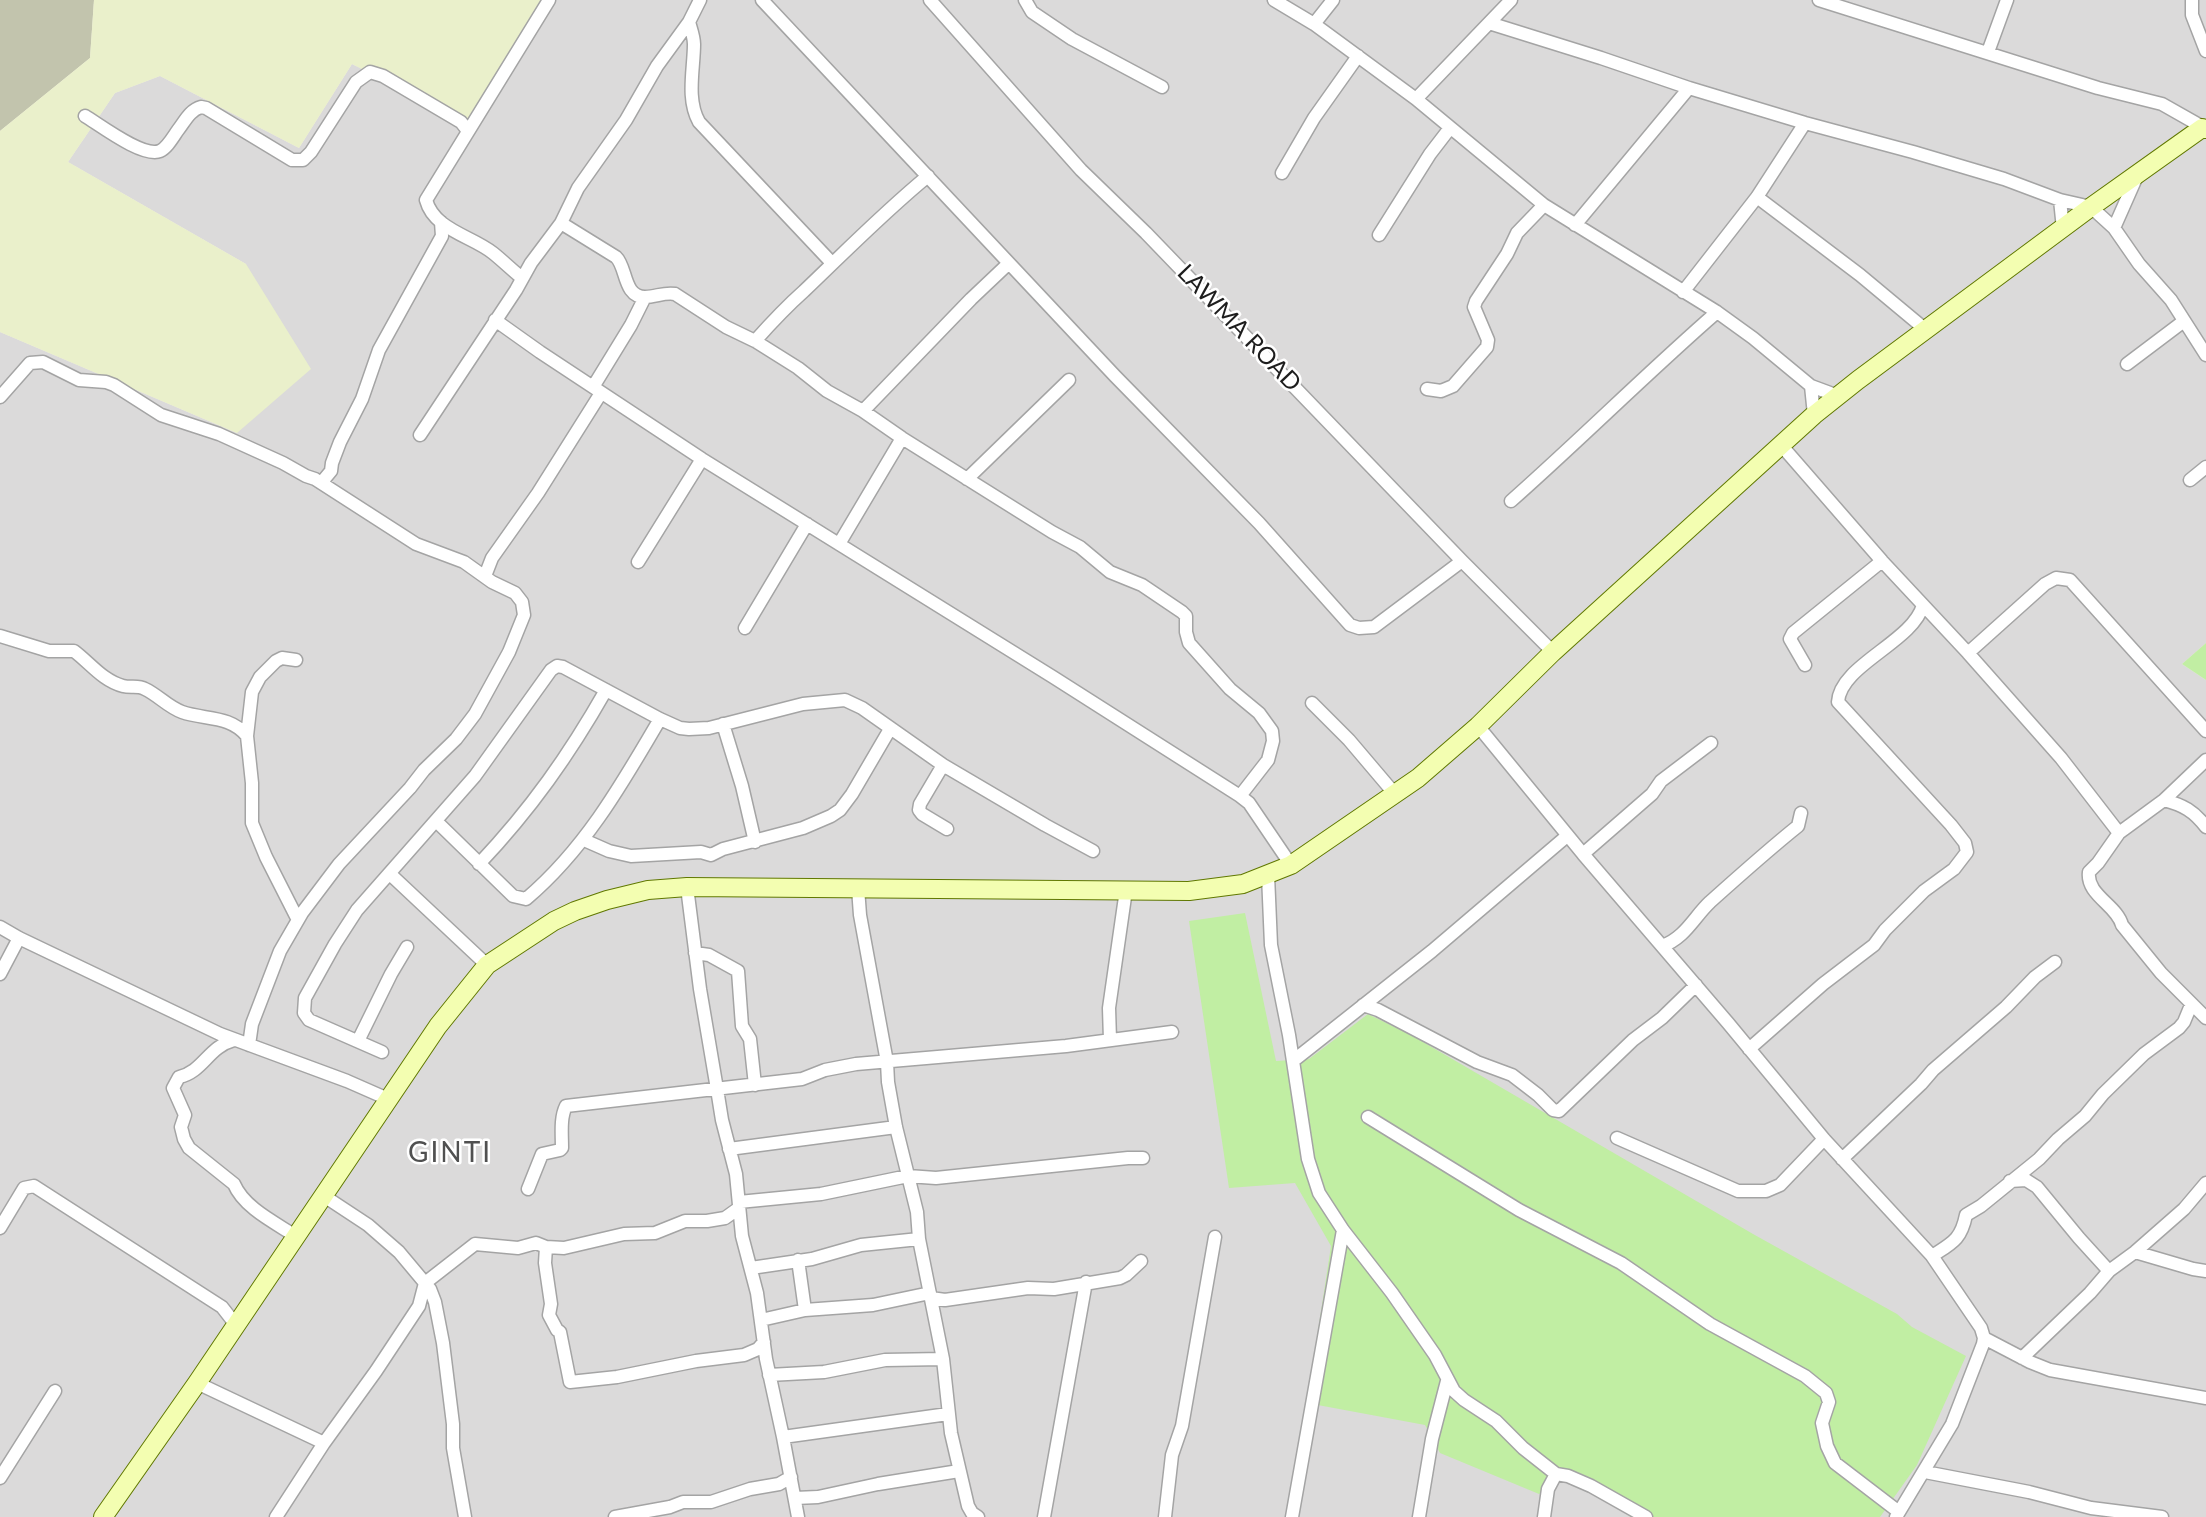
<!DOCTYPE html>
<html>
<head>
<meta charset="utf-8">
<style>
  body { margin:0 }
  canvas { display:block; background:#efece2 }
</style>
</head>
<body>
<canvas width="2206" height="1517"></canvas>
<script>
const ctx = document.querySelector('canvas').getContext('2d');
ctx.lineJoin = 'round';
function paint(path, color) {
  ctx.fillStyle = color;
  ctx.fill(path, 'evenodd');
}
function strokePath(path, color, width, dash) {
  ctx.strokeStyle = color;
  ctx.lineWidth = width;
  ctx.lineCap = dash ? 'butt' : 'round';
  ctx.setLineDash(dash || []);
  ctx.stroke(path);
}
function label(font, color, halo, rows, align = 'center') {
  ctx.font = font + ' Lato,sans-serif';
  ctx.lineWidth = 5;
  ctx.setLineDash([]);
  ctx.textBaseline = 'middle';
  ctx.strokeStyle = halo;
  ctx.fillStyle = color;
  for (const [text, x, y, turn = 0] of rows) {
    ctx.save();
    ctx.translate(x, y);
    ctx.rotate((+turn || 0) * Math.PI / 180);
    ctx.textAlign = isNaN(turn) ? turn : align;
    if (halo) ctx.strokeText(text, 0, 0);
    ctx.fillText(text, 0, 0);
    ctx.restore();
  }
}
const residential = new Path2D(`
  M 545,0 L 2206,0 L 2206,643 L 2182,664 L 2206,680 L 2206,1517 L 0,1517 L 0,332 L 237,433 L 246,264 L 68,162 L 115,93 L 160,76 L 299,148 L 352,64 L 469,122 Z`);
const construction = new Path2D(`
  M 0,0 L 94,0 L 90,58 L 0,131 Z`);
const farmland = new Path2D(`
  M 94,0 L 545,0 L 469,123 L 352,64 L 299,148 L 160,76 L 115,93 L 68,162 L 246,264 L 311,369 L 237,433 L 0,332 L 0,131 L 90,58 Z`);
const grass = new Path2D(`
  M 2206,643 L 2206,680 L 2182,664 Z
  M 1245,913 L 1276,1061 L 1309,1059 L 1368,1014 L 1411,1035 L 1753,1234 L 1897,1314 L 1912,1327 L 1966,1356 L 1917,1465 L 1880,1517 L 1631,1517 L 1566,1474 L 1539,1494 L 1440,1453 L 1425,1425 L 1307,1403 L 1331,1246 L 1295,1183 L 1229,1188 L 1189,921 Z`);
const street = new Path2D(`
  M 762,0 L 1115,376 L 1259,523 L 1350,625 L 1359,628 L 1374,627 L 1462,561
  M 930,0 L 1081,170 L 1146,233 L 1462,561 L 1553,652
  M 1025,0 L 1032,12 L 1072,39 L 1162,87
  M 1274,0 L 1314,24 L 1416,99 L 1544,205 L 1717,312 L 1753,338 L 1811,386 L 1838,396
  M 1819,0 L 2098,88 L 2162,104 L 2206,129
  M 2192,0 L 2192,15 L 2206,51
  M 689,22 C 691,29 694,37 694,44 C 694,69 686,99 699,122 L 831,262
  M 1489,23 L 1601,58 L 1689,88 L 1805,123 L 1913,152 L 2004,179 L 2060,200 L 2091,207 L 2114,228 L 2139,264 L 2171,300 L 2206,355
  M 1314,24 L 1333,0
  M 1988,52 L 2007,0
  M 1416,99 L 1511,0
  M 85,116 C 100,125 143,158 160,151 C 167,148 173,137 178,130 C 185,121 190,110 201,107 L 206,108 L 292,160 L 303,160 L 311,152 L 356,82 L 370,72 L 383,76 L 461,122 L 468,131
  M 1282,173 L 1314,118 L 1358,56
  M 1757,197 L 1860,275 L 1926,330
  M 2060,200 L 2063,229
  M 561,223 L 616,257 C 627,267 623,297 645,297 C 656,297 664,292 675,294 L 726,327 L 755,341 L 798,368 L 827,391 L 863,411 L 902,438 L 1052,532 L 1080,547 L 1110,572 L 1142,585 L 1182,612 L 1186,616 L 1186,632 L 1189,643 L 1230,689 L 1259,713 L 1272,731 L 1273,741 L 1268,760 L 1240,796
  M 1575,225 L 1689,88
  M 2114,228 L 2137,176
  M 1379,235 L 1430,154 L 1450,128
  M 522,278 C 512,270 503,261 493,253 C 472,236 434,230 426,200 L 549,0
  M 1683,292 L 1757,197 L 1805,123
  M 495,320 L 540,352 L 702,459 L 1053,677 L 1240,796 L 1249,803 L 1291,865
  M 755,341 C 771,323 786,307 804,291 C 845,252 884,212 928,176
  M 2127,364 L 2184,321
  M 1811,386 L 1814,415
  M 593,387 L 631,325 L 645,297
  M 1427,389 L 1441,391 L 1453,386 L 1487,347 L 1488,340 L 1474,307 L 1476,301 L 1507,254 L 1517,233 L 1544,205
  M 0,397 L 30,363 L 43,362 L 79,380 L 106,382 L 114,385 L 161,415 L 219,434 L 283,463 L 306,476 L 315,479 L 416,544 L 464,562 L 492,582 L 515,593 L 522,602 L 524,615 L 509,652 L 475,714 L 456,739 L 424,770 L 410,788 L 339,864 L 302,913 L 280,951 L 252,1024 L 249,1045
  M 863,411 L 971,299 L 1008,264
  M 420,435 L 516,290 L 531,263 L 561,223 L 578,188 L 626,120 L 657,66 L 689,22 L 700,0
  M 1781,445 L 1882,561 L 1968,653 L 2061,758 L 2119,833
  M 967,479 L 1069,380
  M 2190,480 L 2206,467
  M 321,483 L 331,471 L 332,463 L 340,442 L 362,399 L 379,350 L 442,236 L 441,222
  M 1511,501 C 1581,439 1647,373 1717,312
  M 839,544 L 902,438
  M 638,562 L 702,459
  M 485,576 L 492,558 L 538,493 L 601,393
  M 745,628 L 807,524
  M 0,636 L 49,651 L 74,651 C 90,663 103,681 123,686 C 131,688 138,685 145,689 C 158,695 168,707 182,712 C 205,720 230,715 247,736
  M 1968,653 L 2045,584 L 2056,578 L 2070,580 L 2206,731
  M 296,660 L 282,658 L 276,661 L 260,677 L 252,692 L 247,736 L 252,783 L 252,823 L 266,857 L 298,920
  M 1805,665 L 1790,639 L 1793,633 L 1882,561
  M 1312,703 L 1349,740 L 1394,793
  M 723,724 L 742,786 L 755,842
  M 1478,726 L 1583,854 L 1728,1023 L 1824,1139 L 1932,1256 L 1981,1328 L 1984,1338 L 1983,1344 L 1952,1424 L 1896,1517
  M 2206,760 L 2164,800 L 2119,833 L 2098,863 L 2089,872 C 2086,895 2117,905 2122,925 L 2161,973 L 2206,1018
  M 943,765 L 920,804 L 919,810 L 922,814 L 947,829
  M 2164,800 C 2183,805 2194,811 2206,827
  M 436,821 L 513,896 L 526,899 C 585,849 622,784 660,719
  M 584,840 L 609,851 L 631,856 L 701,852 L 711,855 L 723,849 L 803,828 L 831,816 L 840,810 L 852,794 L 890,729
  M 1583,854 L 1652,794 L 1661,781 L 1711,743
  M 479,864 C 531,809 569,755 606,690
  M 390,874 L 487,965
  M 1268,875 L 1271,945 L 1289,1035 L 1308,1159 L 1319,1193 L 1343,1230 L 1392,1293 L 1435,1355 L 1454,1391 L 1464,1400 L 1496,1421 L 1523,1448 L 1556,1474 L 1568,1476 L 1591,1486 L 1646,1517
  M 687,887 L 700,989 L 717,1089 L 722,1120 L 736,1174 L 742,1236 L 757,1293 L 766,1359 L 783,1437 L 798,1517
  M 858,888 L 860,915 L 887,1062 L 888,1082 L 896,1127 L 917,1212 L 919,1239 L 943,1359 L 951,1433 L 968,1506 L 972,1513 L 978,1517
  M 0,927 L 19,938 L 220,1034 L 347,1081 L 388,1099
  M 1662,946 C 1685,938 1694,917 1710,902 C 1739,876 1768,850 1798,826 L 1801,813
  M 695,953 L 709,955 L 738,971 L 742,1026 L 750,1039 L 755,1085
  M 0,974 L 19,938
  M 1363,1005 L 1378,1010 L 1477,1062 L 1512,1075 L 1538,1095 L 1553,1110 L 1559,1111 L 1633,1040 L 1662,1018 L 1696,985
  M 234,1040 C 208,1047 203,1072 179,1077 L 173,1088 L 185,1115 L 181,1127 L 184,1139 L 189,1148 L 234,1184 C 244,1208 276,1223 297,1237
  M 1110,1040 L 1109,1008 L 1126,890
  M 358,1041 L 391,974 L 407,947
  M 1749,1049 L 1823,984 L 1874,945 L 1885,930 L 1924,891 L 1954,869 L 1967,852 L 1965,843 L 1951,825 L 1838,702 C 1840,665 1913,642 1923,605
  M 382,1052 L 309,1020 L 304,1013 L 305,998 L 335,944 L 357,910 L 475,776 L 551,670 L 557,666 L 563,667 L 660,719 L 680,728 L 689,729 L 709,728 L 803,704 L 845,700 L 862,708 L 943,765 L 1045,825 L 1093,851
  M 1293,1061 L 1432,951 L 1567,836
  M 1368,1117 L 1519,1210 L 1621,1263 L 1710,1324 L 1805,1376 L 1826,1393 L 1829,1402 L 1822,1423 L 1827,1446 L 1835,1463 L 1899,1512
  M 1617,1138 L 1738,1191 L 1766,1191 L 1780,1185 L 1824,1139
  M 729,1149 L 896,1127
  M 1842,1159 L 1921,1084 L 1933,1070 L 2006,1007 L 2035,977 L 2055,962
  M 2010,1181 L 2026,1180 L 2037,1187 L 2079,1238 L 2109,1271
  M 528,1189 L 542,1154 L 560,1150 L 562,1148 C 562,1134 560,1118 566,1106 L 802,1079 L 825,1070 L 856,1064 L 1066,1046 L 1172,1032
  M 324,1196 L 368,1225 L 399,1252 L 430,1289 L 435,1302 L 443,1343 L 453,1424 L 453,1448 L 465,1517
  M 739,1202 L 821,1194 L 908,1176 L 936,1178 L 1128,1158 L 1143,1158
  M 0,1228 L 24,1188 L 34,1186 L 222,1307 L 236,1325
  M 546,1247 L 545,1263 L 551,1304 L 549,1315 L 557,1330 L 560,1332 L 570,1382 L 617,1377 L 696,1361 L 744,1355 L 758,1349 L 764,1342
  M 2135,1252 L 2193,1269 L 2206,1271
  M 1932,1256 C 1952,1243 1961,1240 1966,1215 L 1981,1206 L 2039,1159 L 2058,1139 L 2085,1116 L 2103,1094 L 2144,1054 L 2179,1028 L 2184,1022 L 2191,1005
  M 798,1260 L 805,1310
  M 751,1268 L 812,1259 L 861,1245 L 919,1239
  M 931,1298 L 945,1300 L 1028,1288 L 1054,1289 L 1120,1278 L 1126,1275 L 1141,1261
  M 761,1320 L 805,1310 L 873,1305 L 930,1293
  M 1984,1338 L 2030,1362 L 2050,1370 L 2206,1398
  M 2022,1358 L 2090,1293 L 2109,1271 L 2135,1252 L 2184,1209 L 2206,1183
  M 769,1375 L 824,1372 L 885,1360 L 943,1359
  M 197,1383 L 324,1443
  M 783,1437 L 948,1414
  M 1925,1472 L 2029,1492 L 2091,1508 L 2162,1517
  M 0,1478 L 55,1391
  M 795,1498 L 818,1497 L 878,1484 L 959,1471
  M 276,1517 L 324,1443 L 376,1371 L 419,1306 L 425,1283 L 475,1244 L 518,1248 L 536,1243 L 546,1247 L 564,1248 L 624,1234 L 655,1233 L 685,1221 L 707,1221 L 725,1218 L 739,1208
  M 615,1517 L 670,1507 L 683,1502 L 711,1502 L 750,1489 L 779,1484 L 791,1477
  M 1044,1517 L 1086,1282
  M 1165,1517 L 1172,1455 L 1182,1426 L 1215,1237
  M 1292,1517 L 1343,1230
  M 1419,1517 L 1432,1439 L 1447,1381
  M 1544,1517 L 1548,1489 L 1556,1474`);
const secondary = new Path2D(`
  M 103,1517 L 197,1383 L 438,1026 L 487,965 L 554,921 L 575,911 L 607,900 L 648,890 L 687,887 L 1189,891 L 1243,884 L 1291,865 L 1418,778 L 1478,726 L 1553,652 L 1814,415 L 1858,380 L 2091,207 L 2202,128 L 2206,129`);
const streetNames = [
  ["LAWMA ROAD",1239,328,46]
];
const quarterNames = [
  ["GINTI",450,1153]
];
paint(residential, '#dbdada');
paint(construction, '#c2c4ad');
paint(farmland, '#eaf0cb');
paint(grass, '#c1eea3');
strokePath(street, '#a4a4a4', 15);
strokePath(secondary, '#607800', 20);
strokePath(street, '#fff', 12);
strokePath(secondary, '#f3feb1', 18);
label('24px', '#1d1d1d', '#fff', streetNames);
ctx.letterSpacing = '2px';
label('28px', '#505050', '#fff', quarterNames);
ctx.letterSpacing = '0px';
</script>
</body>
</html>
